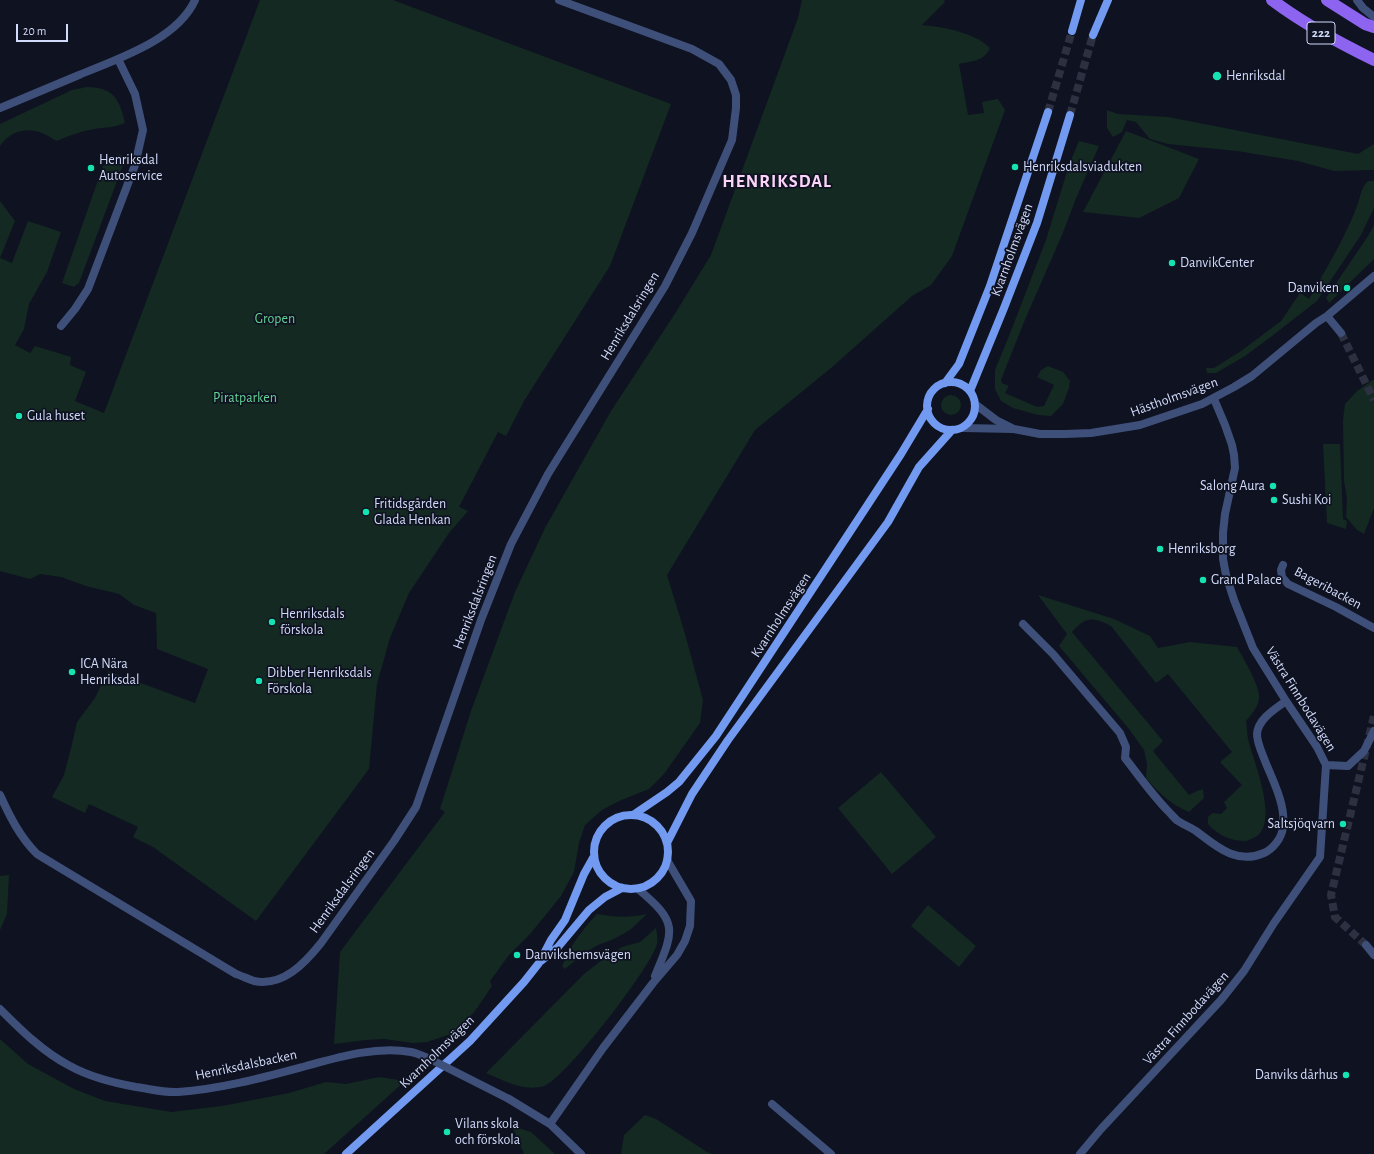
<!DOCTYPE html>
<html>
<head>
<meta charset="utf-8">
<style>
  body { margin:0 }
  #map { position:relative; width:1374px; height:1154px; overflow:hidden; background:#0f1220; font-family:"Alegreya Sans",sans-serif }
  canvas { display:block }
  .scale { position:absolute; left:16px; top:24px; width:52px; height:18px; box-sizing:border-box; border:2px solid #d2dbfb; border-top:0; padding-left:5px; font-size:12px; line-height:14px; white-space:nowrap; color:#d2dbfb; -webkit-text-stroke:3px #0f1220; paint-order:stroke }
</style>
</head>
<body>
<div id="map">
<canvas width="1374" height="1154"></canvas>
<div class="scale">20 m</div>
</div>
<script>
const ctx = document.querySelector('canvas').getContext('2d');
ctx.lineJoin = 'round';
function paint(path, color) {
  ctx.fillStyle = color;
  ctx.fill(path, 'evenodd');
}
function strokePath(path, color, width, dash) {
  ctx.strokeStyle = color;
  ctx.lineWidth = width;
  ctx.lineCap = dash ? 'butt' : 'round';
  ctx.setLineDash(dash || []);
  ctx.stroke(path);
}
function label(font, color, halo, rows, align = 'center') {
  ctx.font = font + ' "Alegreya Sans",sans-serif';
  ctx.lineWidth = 3.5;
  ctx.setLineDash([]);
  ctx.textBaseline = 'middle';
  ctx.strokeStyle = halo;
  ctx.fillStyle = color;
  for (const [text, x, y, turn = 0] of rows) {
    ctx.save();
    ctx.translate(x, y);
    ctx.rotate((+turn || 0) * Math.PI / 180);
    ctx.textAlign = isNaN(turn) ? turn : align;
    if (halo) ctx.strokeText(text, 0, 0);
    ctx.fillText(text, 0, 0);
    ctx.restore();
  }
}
const green = new Path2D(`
  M 260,0 L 393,0 L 671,104 L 610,266 L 524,401 L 506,436 L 498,432 L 459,507 L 468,511 L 449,533 L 409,593 L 390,638 L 377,684 L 369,769 L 256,921 L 153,847 L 133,837 L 138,827 L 89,804 L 85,813 L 52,797 L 64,775 L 72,744 L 77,722 L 95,698 L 108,671 L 195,703 L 208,669 L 157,649 L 156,613 L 134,605 L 119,594 L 86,586 L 61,577 L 40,574 L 30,579 L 0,571 L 0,258 L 12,263 L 28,221 L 61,232 L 47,272 L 29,304 L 24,329 L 15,345 L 30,353 L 35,346 L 71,357 L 70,365 L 86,372 L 75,401 L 104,413 Z
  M 802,0 L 944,0 L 945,2 L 922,25 C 943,27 974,32 990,48 C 984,62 971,61 959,64 L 968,115 L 984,113 L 982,102 L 998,99 L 1005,110 L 952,256 L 931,285 L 912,296 L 831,368 L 755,430 L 667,575 L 685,634 L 703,700 L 700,723 L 664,774 L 649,789 L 619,801 L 602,810 L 585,825 L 579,843 L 574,872 L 561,896 L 531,933 L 509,955 L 490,981 L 492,986 L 475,1011 L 454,1033 L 427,1042 L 413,1043 L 384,1039 L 366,1040 L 334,1044 L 340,952 L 445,812 L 440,809 L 471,711 L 515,592 L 545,528 L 611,411 L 676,312 L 711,255 L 798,18 Z
  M 87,87 C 114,88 119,98 125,123 C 113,128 107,127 95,129 C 81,131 69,136 56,141 C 37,127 15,125 0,146 L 0,124 L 72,90 Z
  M 1107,110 L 1118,114 L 1168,117 L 1358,154 L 1374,144 L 1374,170 L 1334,171 L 1298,161 L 1237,151 L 1168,144 L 1150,139 L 1136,122 L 1127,120 L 1122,132 L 1113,137 L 1107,128 Z
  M 1126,131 L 1199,159 L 1179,198 L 1139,218 L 1083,212 Z
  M 1079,141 L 1099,146 L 1077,196 L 1062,235 L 1024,322 L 1001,380 L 1002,383 L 1009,386 L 1005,393 L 1037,407 L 1044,406 L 1054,385 L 1037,377 L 1041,370 L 1048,366 L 1063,372 L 1070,381 L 1069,388 L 1063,404 L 1051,416 L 1038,415 L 1013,408 L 1001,401 L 995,389 L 995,370 L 1009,336 L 1046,240 L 1069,165 Z
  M 119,154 L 126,157 L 79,283 L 74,287 L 62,283 L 103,166 Z
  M 1368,181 L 1374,181 L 1374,208 L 1361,235 L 1317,301 L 1272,336 L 1245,356 L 1216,373 L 1207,373 L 1206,368 L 1214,368 L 1241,351 L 1281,321 L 1300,293 L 1309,299 C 1326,269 1345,238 1357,206 C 1360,198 1361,187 1368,181 Z
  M 0,201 L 15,221 L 0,258 Z
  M 1374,225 L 1374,259 L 1329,303 L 1326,298 L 1368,236 Z
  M 1374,379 L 1374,508 L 1364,534 L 1357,530 L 1346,517 L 1347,498 L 1344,481 L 1343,420 L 1345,404 L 1357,391 Z
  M941 405a10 10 0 1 1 20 0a10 10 0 1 1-20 0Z
  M 1323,444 L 1340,444 L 1343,519 L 1347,521 L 1346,529 L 1327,523 Z
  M 1038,595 L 1114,619 L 1150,636 L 1158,648 L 1190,642 L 1237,647 C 1243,658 1261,687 1259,699 C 1258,707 1251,715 1246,721 C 1247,728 1247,736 1249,743 C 1255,764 1278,821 1257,836 C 1253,838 1250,840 1246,841 C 1230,841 1218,835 1208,824 L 1208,817 L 1213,813 L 1221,814 L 1227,808 L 1224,802 L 1242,785 L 1220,762 L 1232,752 L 1168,674 L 1156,683 L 1111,626 C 1093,616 1085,617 1072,632 L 1163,741 L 1153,751 L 1189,795 L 1197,791 L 1203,789 L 1204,798 L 1189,812 C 1171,805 1158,792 1146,778 L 1147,764 L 1144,750 L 1129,729 L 1059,646 L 1067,634 Z
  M 881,772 L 936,837 L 892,874 L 838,808 Z
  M 9,875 L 7,914 L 0,930 L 0,876 Z
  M 928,905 L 976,946 L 959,967 L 911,926 Z
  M 597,914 C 614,917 630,918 647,914 L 630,930 L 614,939 L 598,945 L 586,952 L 565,969 L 562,966 C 571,945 581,931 597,914 Z
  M 656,928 C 657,933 658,939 657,944 C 652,966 565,1079 544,1086 C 524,1092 505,1081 486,1073 L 584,974 L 602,960 L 622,947 L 640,942 Z
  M 0,1039 L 28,1064 L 74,1089 L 105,1101 L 171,1112 L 222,1106 L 289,1093 L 326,1082 L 346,1084 L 379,1077 L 405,1081 L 324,1154 L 0,1154 Z
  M 645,1115 L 656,1119 L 707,1152 L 712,1154 L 621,1154 L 624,1135 Z
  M 512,1126 L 531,1132 L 555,1154 L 524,1154 Z`);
const streetTunnel = new Path2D(`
  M 1341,333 L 1374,400
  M 1366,945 L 1335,917 L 1331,895 L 1374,716`);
const secondaryTunnel = new Path2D(`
  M 1048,112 L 1072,31
  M 1070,115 L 1093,35`);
const street = new Path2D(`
  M 1357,0 L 1363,8 L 1374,17
  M 0,108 C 26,97 53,86 79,75 C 117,59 177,40 195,0
  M 1327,316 L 1341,333
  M 61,326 L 75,309 L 88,289 L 135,165 L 143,130 L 135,94 L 118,59
  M 975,404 L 996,420 L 1014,429
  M 963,428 L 1014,429 L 1040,434 L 1065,434 L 1091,433 L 1140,425 L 1202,404 L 1234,387 L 1252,376 L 1316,323 L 1327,316 L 1374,276
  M 1283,565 L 1281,570 L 1282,577 L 1288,584 L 1336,607 L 1374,628
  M 1023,624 L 1053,654 L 1120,733 L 1126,747 L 1125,758 C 1139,776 1153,796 1169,812 C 1172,815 1175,819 1178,821 C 1184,825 1190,827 1196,831 C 1217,847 1237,865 1264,853 C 1273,849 1282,838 1283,827 C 1286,805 1273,781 1265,761 C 1262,753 1257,743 1257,734 C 1258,719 1275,709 1286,701
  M 1326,765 L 1348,766 L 1364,751 L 1374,731
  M 0,795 C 10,817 20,837 37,854 L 236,974 C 242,976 248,979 254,981 C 283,987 305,963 321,943 L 394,841 L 416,807 L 481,620 L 511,544 L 548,474 L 665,286 L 692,233 L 732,140 L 736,108 L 736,95 L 731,80 L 719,64 L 692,49 L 559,0
  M 638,889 C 679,923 674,930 655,976
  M 1366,945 L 1374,955
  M 0,1009 C 21,1030 43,1052 70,1066 C 90,1077 114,1083 136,1087 C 150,1089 165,1093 178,1092 C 222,1089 265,1077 306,1066 C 339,1057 376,1046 411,1052 C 417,1053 422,1056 428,1058
  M 509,1099 L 550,1124 L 581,1154
  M 772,1104 L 831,1154
  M 550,1124 L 603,1048 L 653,983 L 677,955 L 685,941 L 690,926 L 691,901 L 667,860
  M 1080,1154 L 1101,1129 L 1221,1000 L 1244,971 L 1274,923 L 1320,857 L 1326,765 L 1317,747 L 1286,701 L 1253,648 L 1234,600 L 1226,575 L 1223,559 L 1223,533 L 1225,514 L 1235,468 L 1234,455 L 1232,445 L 1225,425 L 1214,399`);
const secondary = new Path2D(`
  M 1072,31 L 1081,0
  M 1093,35 L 1108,0
  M927 406a24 24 0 1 1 48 0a24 24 0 1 1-48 0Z
  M 945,383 L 959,364 L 990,286 L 1048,112
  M 970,391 L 1004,308 L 1037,223 L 1070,115
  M594 852a37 37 0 1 1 74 0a37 37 0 1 1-74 0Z
  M 633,815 L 667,792 L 679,782 L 716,736 L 901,454 L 928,409
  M 667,843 L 692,794 L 728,740 L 888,522 L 919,467 L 952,430
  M 541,961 L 558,947 L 589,910 L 605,897 L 622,888
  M 346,1154 L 470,1041 L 524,982 L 539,963 L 551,940 L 565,920 L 584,874 L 593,858`);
const primary = new Path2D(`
  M 1272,0 C 1304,24 1338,42 1374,60
  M 1327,0 L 1365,24 L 1374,27`);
const streetBridge = new Path2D(`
  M 428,1058 L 509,1099`);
const markers = [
  [1217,76,5,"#16e3b2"],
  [1015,167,4,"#16e3b2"],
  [91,168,4,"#16e3b2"],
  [1172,263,4,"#16e3b2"],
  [1347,288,4,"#16e3b2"],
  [19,416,4,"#16e3b2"],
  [1273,486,4,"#16e3b2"],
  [1274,500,4,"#16e3b2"],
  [366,512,4,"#16e3b2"],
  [1160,549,4,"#16e3b2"],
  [1203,580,4,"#16e3b2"],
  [272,622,4,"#16e3b2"],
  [72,672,4,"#16e3b2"],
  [259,681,4,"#16e3b2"],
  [1343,824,4,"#16e3b2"],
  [517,955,4,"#16e3b2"],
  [1346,1075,4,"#16e3b2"],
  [447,1132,4,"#16e3b2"]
];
const shields = [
  [1321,33,28]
];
const shieldNames = [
  ["222",1321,33]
];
const poiNames = [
  ["Henriksdal",1226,76],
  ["Henriksdal",99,160],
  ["Autoservice",99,176],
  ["Henriksdalsviadukten",1023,167],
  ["DanvikCenter",1180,263],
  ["Danviken",1339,288,"right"],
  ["Gula huset",27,416],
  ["Salong Aura",1265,486,"right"],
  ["Sushi Koi",1282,500],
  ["Fritidsgården",374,504],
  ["Glada Henkan",374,520],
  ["Henriksborg",1168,549],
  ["Grand Palace",1211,580],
  ["Henriksdals",280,614],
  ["förskola",280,630],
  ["ICA Nära",80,664],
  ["Henriksdal",80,680],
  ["Dibber Henriksdals",267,673],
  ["Förskola",267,689],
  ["Saltsjöqvarn",1335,824,"right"],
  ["Danvikshemsvägen",525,955],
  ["Danviks dårhus",1338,1075,"right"],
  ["Vilans skola",455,1124],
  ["och förskola",455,1140]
];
const streetNames = [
  ["Kvarnholmsvägen",1012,250,-70],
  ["Henriksdalsringen",630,316,-59],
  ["Hästholmsvägen",1174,397,-20],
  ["Bageribacken",1328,588,28],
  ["Henriksdalsringen",475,602,-69],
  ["Kvarnholmsvägen",781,615,-57],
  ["Västra Finnbodavägen",1301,699,58],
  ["Henriksdalsringen",342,891,-54],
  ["Västra Finnbodavägen",1186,1018,-48],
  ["Kvarnholmsvägen",437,1052,-44],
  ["Henriksdalsbacken",246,1065,-12]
];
const parkNames = [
  ["Gropen",275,319],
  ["Piratparken",245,398]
];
const districtNames = [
  ["HENRIKSDAL",777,182]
];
paint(green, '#132921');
strokePath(streetTunnel, '#2c3041', 8, [8, 4]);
strokePath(secondaryTunnel, '#2c3041', 8, [8, 4]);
strokePath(street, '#3e507a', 8);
strokePath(secondary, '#729af1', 8);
strokePath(primary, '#8c64f0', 12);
strokePath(streetBridge, '#3e507a', 8);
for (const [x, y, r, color] of markers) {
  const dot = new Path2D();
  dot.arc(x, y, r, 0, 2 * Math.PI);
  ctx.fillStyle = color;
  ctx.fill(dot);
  strokePath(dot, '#0f1220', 1.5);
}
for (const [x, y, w] of shields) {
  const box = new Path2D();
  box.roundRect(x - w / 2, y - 11, w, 22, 3);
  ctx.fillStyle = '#0f1220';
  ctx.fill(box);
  strokePath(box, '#d2dbfb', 1);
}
label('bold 13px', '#d2dbfb', null, shieldNames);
label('14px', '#d2dbfb', '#0f1220', poiNames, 'left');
label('14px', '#d2dbfb', '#0f1220', streetNames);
label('14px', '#65d393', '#0f1220', parkNames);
ctx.letterSpacing = '1px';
label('bold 18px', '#fbd4fa', '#0f1220', districtNames);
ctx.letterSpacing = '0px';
</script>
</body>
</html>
